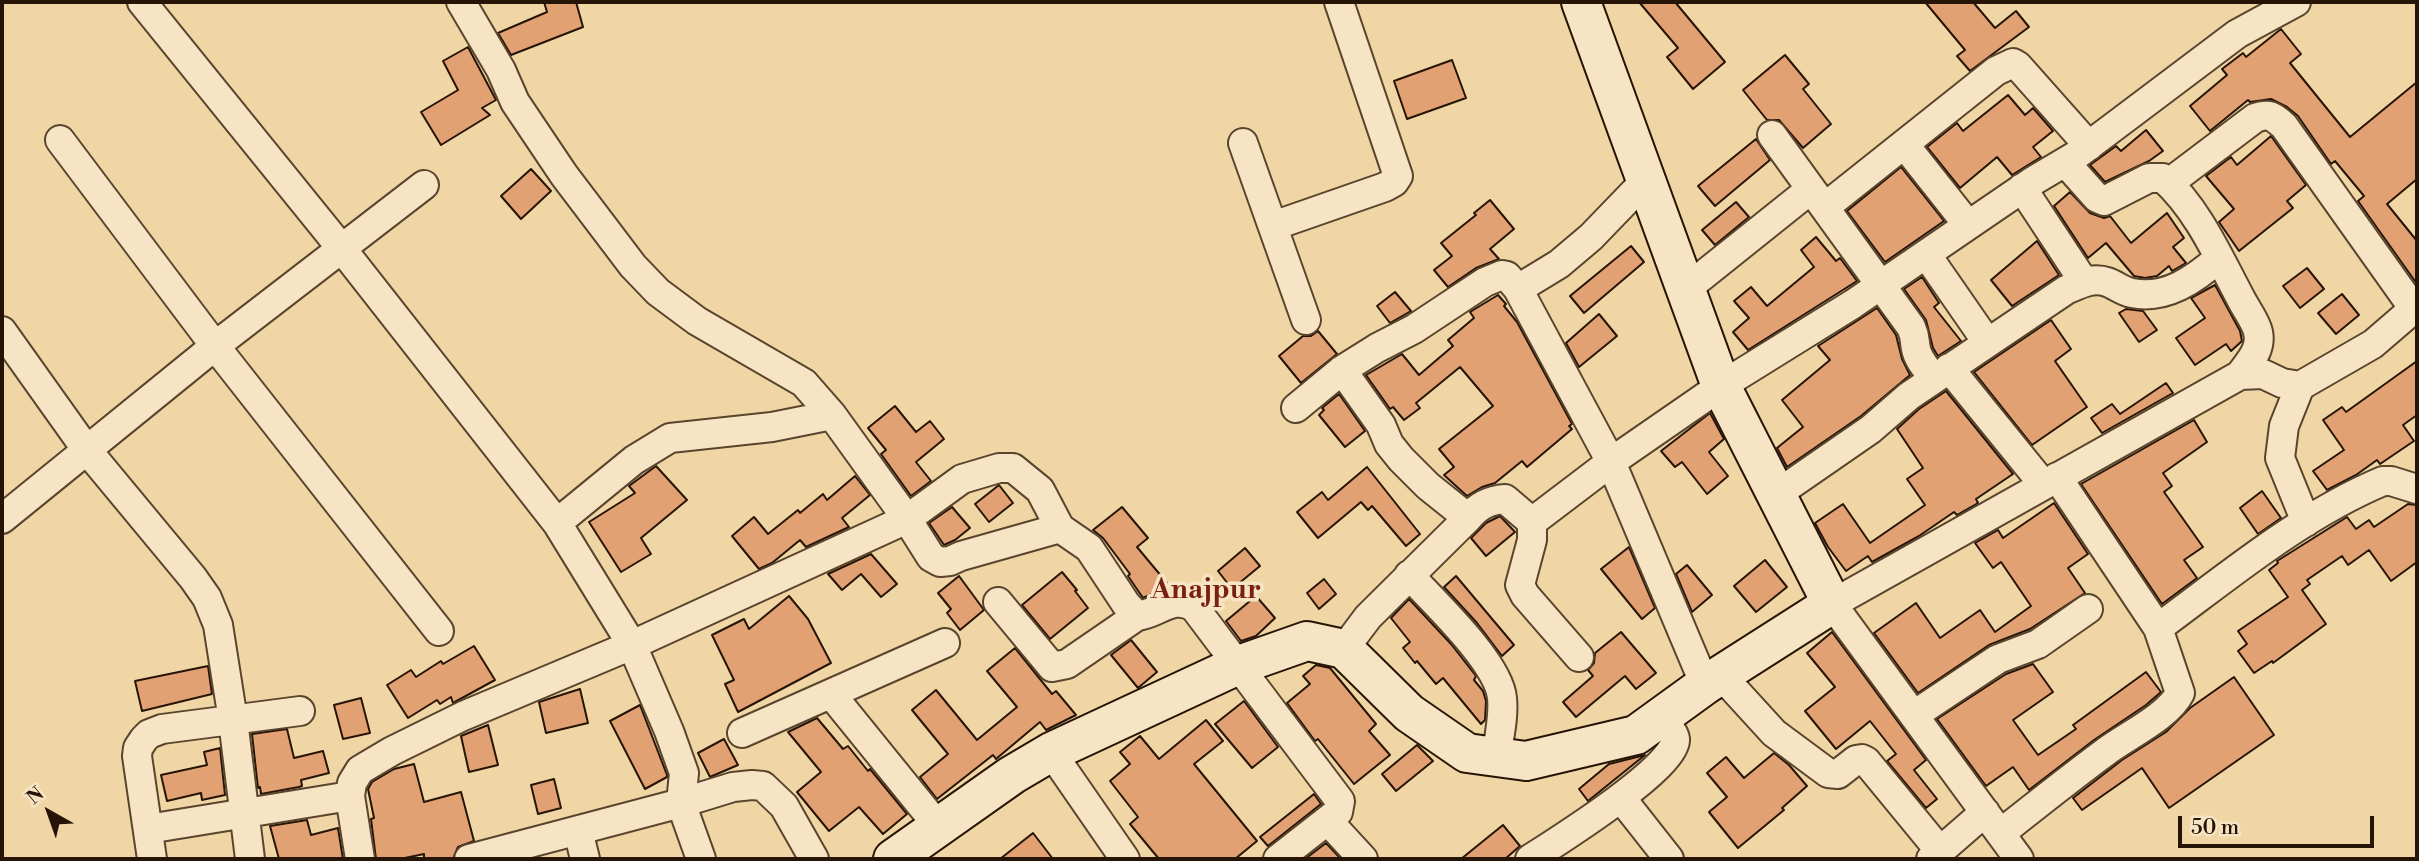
<!DOCTYPE html>
<html>
<head>
<meta charset="utf-8">
<style>
  body { margin:0 }
  #map { position:relative; width:2419px; height:861px; overflow:hidden; background:#f1d6a5; font-family:"Libre Bodoni",serif }
  canvas { display:block }
  .frame { position:absolute; inset:0; border:4px solid #261406; pointer-events:none }
  .north { position:absolute; left:14px; top:777px; width:70px; height:70px; -webkit-text-stroke:5px #f6e4c4; paint-order:stroke; rotate:320deg; font-size:19px; font-weight:700; line-height:28px; text-align:center; color:#261406 }
  .north::after { content:''; display:block; margin:auto; width:24px; height:32px; background:#261406; clip-path:polygon(50% 0,100% 100%,50% 72%,0 100%) }
  .scale { position:absolute; left:2178px; top:816px; width:196px; height:32px; box-sizing:border-box; border:4px solid #261406; border-top:0; padding-left:9px; font-size:21px; line-height:24px; white-space:nowrap; color:#261406; -webkit-text-stroke:5px #f6e4c4; paint-order:stroke }
</style>
</head>
<body>
<div id="map">
<canvas width="2419" height="861"></canvas>
<div class="frame"></div>
<div class="north">N</div>
<div class="scale">50 m</div>
</div>
<script>
const ctx = document.querySelector('canvas').getContext('2d');
ctx.lineJoin = 'round';
function paint(path, color) {
  ctx.fillStyle = color;
  ctx.fill(path, 'evenodd');
}
function strokePath(path, color, width, dash) {
  ctx.strokeStyle = color;
  ctx.lineWidth = width;
  ctx.lineCap = dash ? 'butt' : 'round';
  ctx.setLineDash(dash || []);
  ctx.stroke(path);
}
function label(font, color, halo, rows, align = 'center') {
  ctx.font = font + ' "Libre Bodoni",serif';
  ctx.lineWidth = 7;
  ctx.setLineDash([]);
  ctx.textBaseline = 'middle';
  ctx.strokeStyle = halo;
  ctx.fillStyle = color;
  for (const [text, x, y, turn = 0] of rows) {
    ctx.save();
    ctx.translate(x, y);
    ctx.rotate((+turn || 0) * Math.PI / 180);
    ctx.textAlign = isNaN(turn) ? turn : align;
    if (halo) ctx.strokeText(text, 0, 0);
    ctx.fillText(text, 0, 0);
    ctx.restore();
  }
}
const building = new Path2D(`
  M 544,2 L 576,2 L 583,27 L 511,55 L 498,33 L 547,12 Z
  M 1639,2 L 1675,2 L 1725,62 L 1693,89 L 1667,57 L 1678,48 Z
  M 1925,2 L 1973,2 L 1995,28 L 2016,11 L 2029,27 L 1970,71 L 1957,56 L 1965,50 Z
  M 2281,29 L 2301,54 L 2290,63 L 2350,137 L 2417,82 L 2417,179 L 2387,204 L 2417,241 L 2417,284 L 2358,201 L 2364,196 L 2335,161 L 2331,164 L 2298,116 L 2287,107 L 2271,99 L 2250,102 L 2248,100 L 2210,131 L 2190,106 L 2227,75 L 2222,69 L 2243,53 L 2246,57 Z
  M 468,47 L 496,100 L 482,108 L 490,115 L 441,145 L 421,112 L 458,90 L 443,61 Z
  M 1785,55 L 1809,84 L 1803,89 L 1831,124 L 1803,148 L 1779,120 L 1767,120 L 1743,90 Z
  M 1452,60 L 1466,98 L 1407,119 L 1394,81 Z
  M 2008,95 L 2025,115 L 2033,108 L 2053,131 L 2033,147 L 2041,157 L 2012,175 L 1997,157 L 1960,188 L 1927,147 L 1957,123 L 1963,131 Z
  M 2146,130 L 2163,151 L 2149,161 L 2105,182 L 2090,165 L 2116,146 L 2121,151 Z
  M 2271,136 L 2306,185 L 2287,201 L 2293,208 L 2239,251 L 2219,222 L 2234,209 L 2206,176 L 2231,157 L 2237,165 Z
  M 1756,139 L 1770,160 L 1715,206 L 1698,186 Z
  M 1901,167 L 1944,221 L 1885,262 L 1847,211 Z
  M 531,169 L 551,191 L 521,219 L 501,196 Z
  M 2070,192 L 2090,213 L 2104,218 L 2110,216 L 2131,243 L 2167,213 L 2184,238 L 2173,247 L 2186,263 L 2172,271 L 2169,266 L 2157,276 L 2145,278 L 2134,276 L 2106,243 L 2088,258 L 2054,206 Z
  M 1490,200 L 1514,229 L 1490,249 L 1499,259 L 1476,268 L 1448,287 L 1434,270 L 1452,256 L 1441,243 L 1476,215 L 1474,213 Z
  M 1736,202 L 1749,217 L 1715,245 L 1702,230 Z
  M 1816,237 L 1836,261 L 1840,258 L 1857,281 L 1748,350 L 1733,332 L 1749,318 L 1734,301 L 1751,287 L 1767,306 L 1814,267 L 1801,250 Z
  M 2037,241 L 2059,275 L 2012,306 L 1991,280 Z
  M 1631,246 L 1644,262 L 1584,313 L 1570,296 Z
  M 2307,268 L 2324,289 L 2300,308 L 2283,286 Z
  M 1922,277 L 1939,303 L 1934,307 L 1961,341 L 1938,356 L 1933,348 L 1926,320 L 1904,289 Z
  M 2215,285 L 2240,331 L 2242,341 L 2231,351 L 2226,344 L 2195,365 L 2176,338 L 2205,318 L 2191,298 Z
  M 1395,292 L 1411,311 L 1390,323 L 1377,306 Z
  M 2342,294 L 2359,315 L 2336,334 L 2318,313 Z
  M 1498,295 L 1506,304 L 1504,306 L 1517,322 L 1572,424 L 1569,426 L 1572,429 L 1527,467 L 1522,461 L 1495,483 L 1482,487 L 1467,496 L 1444,475 L 1454,467 L 1439,449 L 1493,406 L 1460,367 L 1416,403 L 1420,408 L 1404,420 L 1393,407 L 1390,409 L 1366,375 L 1402,354 L 1419,375 L 1453,346 L 1448,340 L 1474,318 L 1470,312 Z
  M 1877,308 L 1896,335 L 1902,359 L 1910,375 L 1861,416 L 1787,467 L 1777,448 L 1803,427 L 1782,400 L 1830,360 L 1818,346 Z
  M 2126,309 L 2143,311 L 2157,330 L 2139,342 L 2119,313 Z
  M 1599,314 L 1617,336 L 1579,367 L 1566,343 Z
  M 2051,320 L 2071,349 L 2055,361 L 2087,407 L 2032,445 L 1974,372 Z
  M 1318,331 L 1337,354 L 1301,383 L 1279,356 L 1303,336 L 1311,336 Z
  M 2417,361 L 2417,415 L 2403,425 L 2414,441 L 2380,464 L 2377,460 L 2356,475 L 2327,490 L 2313,471 L 2344,450 L 2323,420 L 2342,407 L 2346,412 Z
  M 2166,383 L 2173,393 L 2102,433 L 2091,418 L 2112,404 L 2120,414 Z
  M 1946,391 L 2013,474 L 1976,499 L 1978,503 L 1957,515 L 1954,512 L 1919,536 L 1872,562 L 1868,556 L 1846,571 L 1828,547 L 1815,523 L 1843,504 L 1870,543 L 1925,505 L 1907,479 L 1923,468 L 1897,429 L 1919,409 Z
  M 1339,394 L 1365,431 L 1345,447 L 1319,415 L 1324,410 L 1322,408 Z
  M 895,406 L 916,432 L 930,421 L 944,439 L 916,462 L 931,481 L 911,496 L 881,454 L 886,450 L 868,428 Z
  M 1710,413 L 1724,439 L 1709,452 L 1728,476 L 1707,494 L 1682,462 L 1675,467 L 1661,451 Z
  M 2194,420 L 2207,442 L 2163,473 L 2172,486 L 2164,492 L 2203,547 L 2184,560 L 2197,578 L 2162,604 L 2081,484 Z
  M 656,466 L 687,500 L 641,538 L 651,554 L 621,572 L 589,522 L 635,493 L 629,486 Z
  M 1367,467 L 1420,534 L 1406,546 L 1372,506 L 1368,510 L 1361,502 L 1318,538 L 1297,512 L 1322,492 L 1328,500 Z
  M 855,476 L 870,495 L 842,518 L 849,527 L 806,547 L 800,540 L 772,563 L 759,569 L 732,536 L 754,517 L 768,534 L 798,510 L 800,513 L 823,494 L 827,500 Z
  M 999,485 L 1013,503 L 989,522 L 975,504 Z
  M 2262,491 L 2281,518 L 2258,534 L 2240,508 Z
  M 2054,503 L 2088,554 L 2068,568 L 2085,593 L 2030,629 L 1989,645 L 1918,693 L 1874,633 L 1916,603 L 1940,638 L 1980,610 L 1995,632 L 2031,606 L 2001,562 L 1993,568 L 1975,543 L 1998,530 L 2003,538 Z
  M 2408,504 L 2417,505 L 2417,562 L 2391,581 L 2369,550 L 2348,565 L 2342,556 L 2307,580 L 2310,584 L 2302,590 L 2326,624 L 2273,663 L 2272,661 L 2254,673 L 2238,651 L 2247,644 L 2238,631 L 2288,597 L 2269,570 L 2278,563 L 2277,561 L 2347,517 L 2356,529 L 2369,520 L 2374,527 Z
  M 952,507 L 970,528 L 955,540 L 944,545 L 929,523 Z
  M 1122,507 L 1148,538 L 1137,547 L 1167,583 L 1156,592 L 1143,598 L 1128,576 L 1130,574 L 1103,538 L 1093,530 Z
  M 1500,516 L 1515,532 L 1486,556 L 1471,538 L 1486,523 Z
  M 1629,547 L 1655,608 L 1642,619 L 1601,569 Z
  M 1245,548 L 1260,566 L 1232,589 L 1218,571 Z
  M 871,554 L 897,584 L 881,597 L 861,574 L 842,590 L 828,574 Z
  M 1765,560 L 1787,587 L 1756,612 L 1734,586 Z
  M 1687,565 L 1712,595 L 1692,612 L 1676,574 Z
  M 1062,572 L 1077,590 L 1075,591 L 1088,608 L 1050,639 L 1022,605 Z
  M 959,576 L 984,610 L 960,630 L 947,613 L 951,609 L 938,593 Z
  M 1456,576 L 1514,645 L 1502,656 L 1477,623 L 1444,587 Z
  M 1324,579 L 1336,594 L 1319,609 L 1307,593 Z
  M 789,596 L 808,619 L 831,663 L 738,712 L 725,684 L 734,680 L 712,635 L 744,619 L 749,629 Z
  M 1256,596 L 1275,618 L 1256,636 L 1241,641 L 1226,621 Z
  M 1409,599 L 1451,644 L 1476,676 L 1474,680 L 1483,691 L 1486,701 L 1485,720 L 1481,724 L 1443,678 L 1436,684 L 1417,661 L 1415,663 L 1403,648 L 1410,642 L 1391,618 Z
  M 1621,632 L 1656,673 L 1636,689 L 1625,676 L 1576,717 L 1563,702 L 1593,676 L 1588,670 L 1594,663 L 1595,653 Z
  M 1832,632 L 1926,760 L 1914,770 L 1937,799 L 1926,808 L 1887,761 L 1896,754 L 1870,721 L 1836,749 L 1805,711 L 1835,687 L 1807,653 Z
  M 1131,640 L 1157,672 L 1138,688 L 1111,655 Z
  M 474,646 L 495,680 L 453,703 L 451,697 L 440,704 L 437,700 L 408,718 L 387,685 L 411,670 L 416,677 L 441,661 L 443,664 Z
  M 1015,648 L 1052,694 L 1056,691 L 1076,715 L 1046,730 L 1040,722 L 996,759 L 993,755 L 937,799 L 920,777 L 948,754 L 912,710 L 936,690 L 977,740 L 1017,707 L 987,671 Z
  M 2033,664 L 2053,692 L 2013,720 L 2038,755 L 2076,729 L 2073,725 L 2146,672 L 2161,692 L 2146,705 L 2094,740 L 2029,790 L 2013,767 L 1986,786 L 1937,719 L 2006,674 Z
  M 1316,665 L 1330,668 L 1376,724 L 1369,731 L 1390,755 L 1354,784 L 1318,739 L 1315,741 L 1287,703 L 1310,684 L 1303,676 Z
  M 208,666 L 212,694 L 142,711 L 135,681 Z
  M 2234,677 L 2274,735 L 2169,808 L 2142,768 L 2082,810 L 2073,798 L 2122,760 L 2166,732 L 2190,708 Z
  M 580,689 L 588,723 L 546,733 L 539,702 Z
  M 361,698 L 370,733 L 343,739 L 334,705 Z
  M 1244,701 L 1278,747 L 1252,768 L 1215,724 Z
  M 640,705 L 667,775 L 667,777 L 645,789 L 610,721 Z
  M 817,718 L 843,749 L 848,746 L 868,771 L 870,769 L 907,814 L 883,834 L 859,807 L 829,831 L 797,792 L 821,772 L 788,732 Z
  M 1206,720 L 1223,741 L 1194,764 L 1257,841 L 1235,859 L 1159,859 L 1130,824 L 1138,817 L 1110,781 L 1130,764 L 1120,752 L 1140,736 L 1159,759 Z
  M 488,725 L 498,765 L 469,772 L 461,736 Z
  M 287,729 L 294,758 L 323,751 L 329,773 L 301,780 L 302,786 L 299,787 L 261,794 L 260,787 L 258,788 L 252,734 Z
  M 724,739 L 738,765 L 710,777 L 698,753 Z
  M 1417,745 L 1433,761 L 1396,791 L 1382,774 Z
  M 220,748 L 225,795 L 202,800 L 201,793 L 167,801 L 161,775 L 207,765 L 204,752 Z
  M 1774,753 L 1789,765 L 1807,786 L 1782,808 L 1784,810 L 1738,848 L 1709,812 L 1727,797 L 1707,773 L 1726,757 L 1744,778 Z
  M 1645,755 L 1588,801 L 1579,789 L 1609,764 Z
  M 414,764 L 424,802 L 461,792 L 474,841 L 458,847 L 453,859 L 424,859 L 424,854 L 400,859 L 376,859 L 371,819 L 374,818 L 368,789 L 372,782 L 394,769 Z
  M 554,779 L 561,808 L 538,814 L 531,785 Z
  M 1314,794 L 1321,804 L 1268,846 L 1260,837 Z
  M 307,820 L 311,835 L 338,828 L 343,859 L 279,859 L 270,826 Z
  M 1503,825 L 1520,846 L 1505,859 L 1461,859 Z
  M 1033,833 L 1053,859 L 1000,859 Z
  M 1326,843 L 1341,859 L 1305,859 Z`);
const minor = new Path2D(`
  M 142,2 L 342,249 L 557,523 L 632,645 L 669,731 L 684,773 L 681,803 L 701,859
  M 461,2 L 501,70 L 515,102 L 564,175 L 633,266 L 658,292 L 697,321 L 804,383 L 832,415 L 907,519 L 931,557 L 940,562 L 950,561 L 961,556 L 1060,528 L 1089,548 L 1126,604 L 1137,616 C 1159,614 1171,594 1194,607 L 1340,801 L 1338,812 L 1278,859
  M 1772,135 L 1911,327 C 1916,338 1914,340 1916,349 C 1918,360 1928,370 1934,379
  M 60,140 L 215,346 L 439,631
  M 1243,143 L 1306,320
  M 1904,144 L 1968,225
  M 2169,183 L 2255,118 C 2269,113 2273,116 2284,126 L 2414,309
  M 2022,188 L 2084,282
  M 1825,207 L 1996,71 L 2013,63 L 2018,66 L 2089,146
  M 1273,226 L 1385,187 L 1394,182 L 1398,176 L 1339,2
  M 1926,254 L 1987,342
  M 1518,289 L 1559,264 L 1591,237 L 1646,180
  M 1686,289 L 1811,189
  M 2,331 L 86,449 L 193,578 L 207,598 L 218,625 L 233,720 L 250,859
  M 1949,368 L 2043,484
  M 1342,370 L 1381,425 L 1389,444 L 1401,459 L 1428,486 L 1468,518 C 1478,506 1489,500 1505,499 L 1532,522
  M 2240,375 L 2263,374 L 2282,383 L 2300,386
  M 1296,408 L 1342,370 L 1377,348 L 1414,329 L 1485,282 L 1502,275 L 1507,276 L 1518,289 L 1611,462 L 1705,685
  M 1777,494 L 1871,429 L 1909,396 L 2066,290 C 2080,284 2092,277 2107,282 C 2116,285 2122,291 2132,293 C 2166,300 2195,279 2219,258
  M 2,519 L 215,346 L 424,185
  M 2306,522 L 2280,458 L 2284,426 L 2300,386 L 2373,344 L 2417,306
  M 557,523 L 634,460 L 670,438 L 772,427 L 832,415
  M 1409,575 C 1434,602 1499,663 1502,698 C 1504,717 1499,738 1496,757
  M 998,602 L 1052,667 L 1067,664 L 1137,616
  M 2158,628 C 2230,575 2300,516 2383,481 L 2391,481 L 2417,489
  M 1344,649 L 1368,617 L 1468,518
  M 1579,657 L 1525,595 L 1520,585 L 1532,540 L 1532,522 L 1611,462 L 1721,386 L 1853,304 L 2033,181 L 2075,156 L 2237,34 L 2296,2
  M 1721,675 L 1774,733 L 1828,773 L 1838,774 L 1856,760 L 1862,759 L 1866,761 L 1940,851
  M 831,694 L 938,826
  M 1914,715 L 1998,659 L 2038,644 L 2088,609
  M 742,733 L 945,643
  M 1051,752 L 1125,859
  M 350,796 L 360,859
  M 1621,798 L 1669,859
  M 1328,821 L 1363,859
  M 148,829 L 350,796 L 352,783 L 360,770 L 392,751 L 463,716 L 632,645 L 907,519 L 962,479 L 999,468 L 1013,468 L 1040,490 L 1060,528
  M 578,830 L 585,859
  M 2001,833 C 2035,806 2069,779 2104,753 C 2126,736 2168,717 2180,693 L 2158,628 L 2057,477
  M 152,859 L 137,756 L 138,748 L 144,739 L 149,734 L 162,729 L 300,711
  M 469,859 L 681,803 L 733,787 L 752,785 L 763,786 L 784,806 L 814,859
  M 1530,859 C 1555,843 1678,766 1675,739 C 1674,731 1665,724 1660,717
  M 1931,859 L 1985,812
  M 2019,859 L 1832,604 L 2240,375 C 2249,362 2262,350 2258,332 C 2256,322 2246,309 2241,299 C 2219,258 2198,209 2163,178 L 2149,178 L 2104,201 L 2097,198 L 2065,162`);
const secondary = new Path2D(`
  M 893,859 L 1012,775 L 1051,752 L 1236,666 L 1307,641 L 1344,649 L 1409,713 L 1467,753 L 1526,761 L 1636,735 L 1705,685 L 1832,604 L 1721,386 L 1581,2`);
const quarterNames = [
  ["Anajpur",1206,591]
];
paint(building, '#e2a173');
strokePath(building, '#261406', 2);
strokePath(minor, '#59442e', 32);
strokePath(secondary, '#261406', 42);
strokePath(minor, '#f6e4c4', 28);
strokePath(secondary, '#f6e4c4', 38);
label('bold 28px', '#7a1f14', '#f6e4c4', quarterNames);
</script>
</body>
</html>
